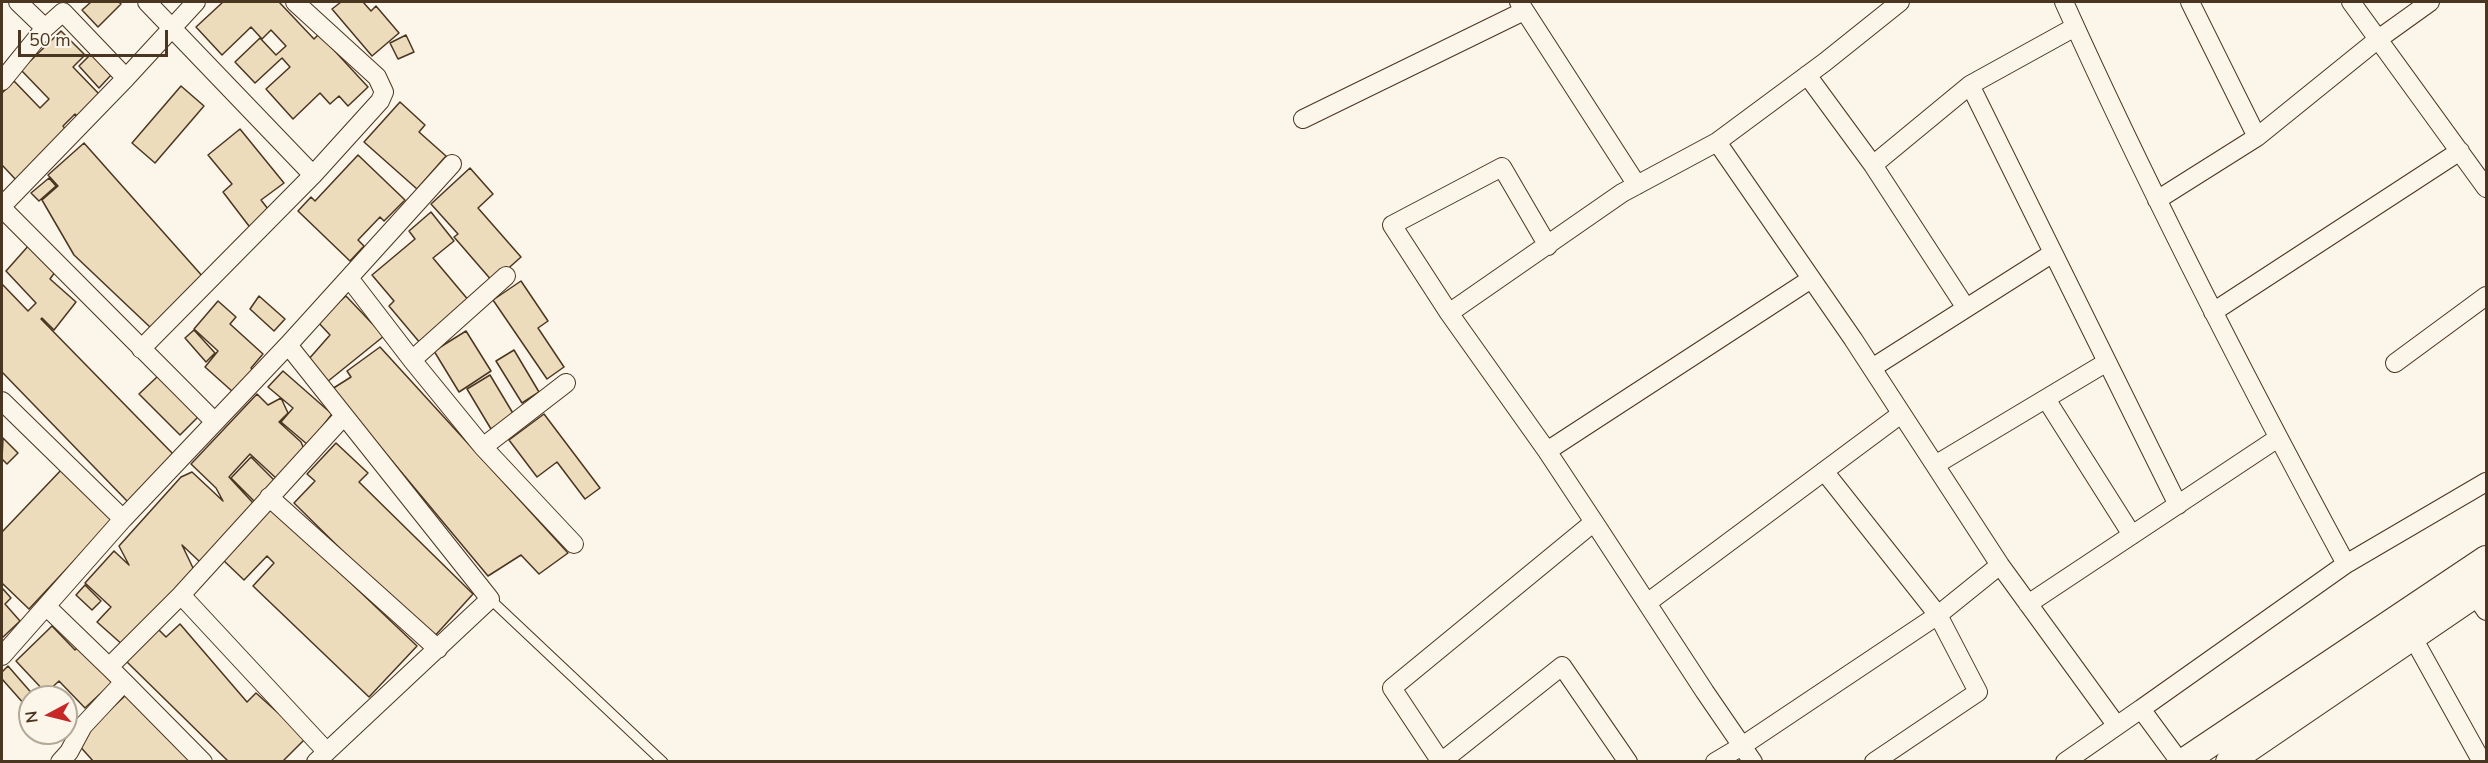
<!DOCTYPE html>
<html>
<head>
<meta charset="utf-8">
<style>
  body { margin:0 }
  #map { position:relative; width:2488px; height:763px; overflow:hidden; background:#fbf6e9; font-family:"Nunito Sans",sans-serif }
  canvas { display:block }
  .frame { position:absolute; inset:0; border:3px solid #4a3520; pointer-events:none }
  .north { position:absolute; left:18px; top:685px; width:60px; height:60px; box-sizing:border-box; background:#fbf6e9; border:2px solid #b4a999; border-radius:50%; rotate:263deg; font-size:16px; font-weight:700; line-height:24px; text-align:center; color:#4a3520 }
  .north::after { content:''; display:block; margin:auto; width:21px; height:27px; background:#c62828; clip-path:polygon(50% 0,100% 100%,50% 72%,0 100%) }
  .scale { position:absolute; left:18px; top:30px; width:150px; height:27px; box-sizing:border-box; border:3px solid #4a3520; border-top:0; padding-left:8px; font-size:18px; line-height:21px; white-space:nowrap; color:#4a3520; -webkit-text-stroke:4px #fbf6e9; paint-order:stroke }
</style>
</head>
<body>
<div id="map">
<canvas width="2488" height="763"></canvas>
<div class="frame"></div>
<div class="north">N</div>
<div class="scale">50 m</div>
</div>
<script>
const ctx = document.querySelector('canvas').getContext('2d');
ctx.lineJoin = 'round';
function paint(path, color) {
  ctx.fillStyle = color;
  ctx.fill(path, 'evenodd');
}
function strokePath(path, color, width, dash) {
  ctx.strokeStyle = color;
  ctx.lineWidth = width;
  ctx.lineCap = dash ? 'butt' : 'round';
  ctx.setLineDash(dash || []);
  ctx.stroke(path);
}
const building = new Path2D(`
  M 91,2 L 119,2 L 121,4 L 98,27 L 82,10 Z
  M 223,2 L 279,2 L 314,39 L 319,34 L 368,87 L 348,106 L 339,96 L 330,104 L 320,93 L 293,119 L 266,89 L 290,67 L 282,58 L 255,83 L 235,62 L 260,38 L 276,55 L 286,46 L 271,30 L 262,39 L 251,27 L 222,55 L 196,27 Z
  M 341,2 L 363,2 L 371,11 L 376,6 L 399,33 L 372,56 L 332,9 Z
  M 61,31 L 85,55 L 73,67 L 100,95 L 78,117 L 75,114 L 63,126 L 67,131 L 18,182 L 2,165 L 2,93 L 14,81 L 40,108 L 49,99 L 21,70 Z
  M 406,35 L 414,52 L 398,59 L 390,43 Z
  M 92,53 L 112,74 L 99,88 L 79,66 Z
  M 181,86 L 204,106 L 155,163 L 132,143 Z
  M 400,102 L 425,125 L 419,132 L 446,156 L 417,189 L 364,142 Z
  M 240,129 L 284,183 L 261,200 L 272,214 L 252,230 L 223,192 L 232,184 L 208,155 Z
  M 84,143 L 204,278 L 151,328 L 74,255 L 42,200 L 58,186 L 48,175 Z
  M 358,155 L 405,200 L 384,221 L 380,217 L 358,240 L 364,246 L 350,261 L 298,211 L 311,197 L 315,201 Z
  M 470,168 L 493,194 L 478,208 L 521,257 L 493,282 L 454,237 L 458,234 L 431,204 Z
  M 49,178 L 56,186 L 39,201 L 31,193 Z
  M 431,212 L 454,241 L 433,258 L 470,302 L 421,344 L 389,306 L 394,301 L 372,275 L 415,239 L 409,231 Z
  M 30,244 L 58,268 L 50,279 L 76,302 L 54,330 L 42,318 L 41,319 L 175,456 L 128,502 L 2,372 L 2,287 L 3,285 L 28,311 L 36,303 L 6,271 Z
  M 521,281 L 548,321 L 538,328 L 564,367 L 547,379 L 493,300 Z
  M 259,296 L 285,319 L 274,331 L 250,309 Z
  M 346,296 L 384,336 L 327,382 L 308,360 L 330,335 L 317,321 Z
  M 218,301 L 236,317 L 230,324 L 263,354 L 251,368 L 253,370 L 233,392 L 205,367 L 218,351 L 194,329 Z
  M 194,330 L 215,353 L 206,362 L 185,338 Z
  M 466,331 L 491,371 L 459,392 L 434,351 Z
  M 380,347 L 568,553 L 539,574 L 521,555 L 488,576 L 332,389 L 351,377 L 347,371 Z
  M 514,350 L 539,392 L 522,403 L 496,361 Z
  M 283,371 L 332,414 L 308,445 L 281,422 L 293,408 L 268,387 Z
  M 490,375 L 514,415 L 491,429 L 467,389 Z
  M 158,376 L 201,414 L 180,435 L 139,394 Z
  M 257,394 L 268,405 L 281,398 L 288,413 L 279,422 L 301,442 L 304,449 L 277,479 L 250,454 L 229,477 L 254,504 L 200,562 L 182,545 L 194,570 L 124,646 L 97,622 L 111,607 L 85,583 L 114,551 L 129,565 L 119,546 L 181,477 L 192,472 L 223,501 L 216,488 L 191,464 Z
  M 544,414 L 600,488 L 585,499 L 557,462 L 537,477 L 509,440 Z
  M 3,438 L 18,453 L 7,464 L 2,459 Z
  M 336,443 L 368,473 L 359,482 L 473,594 L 432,639 L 294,503 L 315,481 L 307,474 Z
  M 251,457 L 276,482 L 256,503 L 231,478 Z
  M 64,467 L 116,516 L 29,609 L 3,584 L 2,586 L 2,532 Z
  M 271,507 L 417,646 L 369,697 L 253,586 L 274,563 L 267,556 L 244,580 L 222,559 Z
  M 85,585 L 101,601 L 92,610 L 76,595 Z
  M 3,589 L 11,598 L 5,604 L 20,621 L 2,638 L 2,591 Z
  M 180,624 L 247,702 L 256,693 L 306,738 L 284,760 L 286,762 L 229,762 L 126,661 L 157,628 L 166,637 Z
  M 52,626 L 75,650 L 81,644 L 115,680 L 85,708 L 59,681 L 46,693 L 16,661 Z
  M 8,666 L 35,697 L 30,697 L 30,701 L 25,705 L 2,679 L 2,672 Z
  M 128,693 L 193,762 L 94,762 L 76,742 Z`);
const lane = new Path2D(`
  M 490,599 L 663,762`);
const street = new Path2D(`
  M 147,2 L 313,175
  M 1519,2 L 1637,185
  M 2064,2 C 2150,193 2246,379 2346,564 L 2141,709 L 2180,762
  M 2190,2 L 2257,137
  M 2351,2 L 2486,188
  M 2075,27 L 1970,85 L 2178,505
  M 45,28 L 63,12 L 126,78
  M 1807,75 L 1873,165 L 1970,85
  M 2,81 L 45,28 L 18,2
  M 1303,119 L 1524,11
  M 1717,142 L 1825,62 L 1900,2
  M 1873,165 L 1966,308
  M 2157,200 L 2257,137 L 2377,40 L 2430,2
  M 2,206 L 126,78 L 196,2
  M 2,208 L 215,422
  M 349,278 L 412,360 L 483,447 L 574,544
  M 2213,312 L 2460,151
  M 1449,313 L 1392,225 L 1502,167 L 1548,246
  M 288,345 L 490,599 L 316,762
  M 141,349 L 313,175 L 380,101 L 384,92 L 377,77 L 295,2
  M 412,360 L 506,276
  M 2395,363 L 2486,296
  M 1872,368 L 2053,253
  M 2046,399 L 2132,535
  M 2,401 L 123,519
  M 483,447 L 566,383
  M 1547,451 L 1811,279
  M 1935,465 L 2107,362
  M 269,497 L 438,649
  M 1594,522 L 1705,692 L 1753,762
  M 2346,564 L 2486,482
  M 181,595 L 327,752
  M 2475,595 L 2486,611
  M 1647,603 L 1901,414
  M 2028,604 L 2278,438
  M 47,607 L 109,667
  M 2407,627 L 2482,762
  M 2,656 L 123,519 L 288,345 L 452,164
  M 124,682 L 109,667 L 181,595 L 343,417
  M 60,762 L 69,752 L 83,726 L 124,682 L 203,762
  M 1441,762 L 1392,688 L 1594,522 L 1547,451 L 1449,313 L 1622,193 L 1717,142 L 1853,339 L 2000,565 L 2117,726
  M 1441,762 L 1562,666 L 1628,762
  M 1715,762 L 1742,746 L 1938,615 L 1824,471
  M 1874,762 L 1978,692 L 1938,615 L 2000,565
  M 2065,762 L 2141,709`);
const secondary = new Path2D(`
  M 2183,762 L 2486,559
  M 2229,762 L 2486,587`);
paint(building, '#ecdcbc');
strokePath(building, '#4a3520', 1.5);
strokePath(lane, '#4a3520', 11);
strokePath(street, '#4a3520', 20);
strokePath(secondary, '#4a3520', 28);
strokePath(lane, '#fbf6e9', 9);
strokePath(street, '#fbf6e9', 18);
strokePath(secondary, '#fbf6e9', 26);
</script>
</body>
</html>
